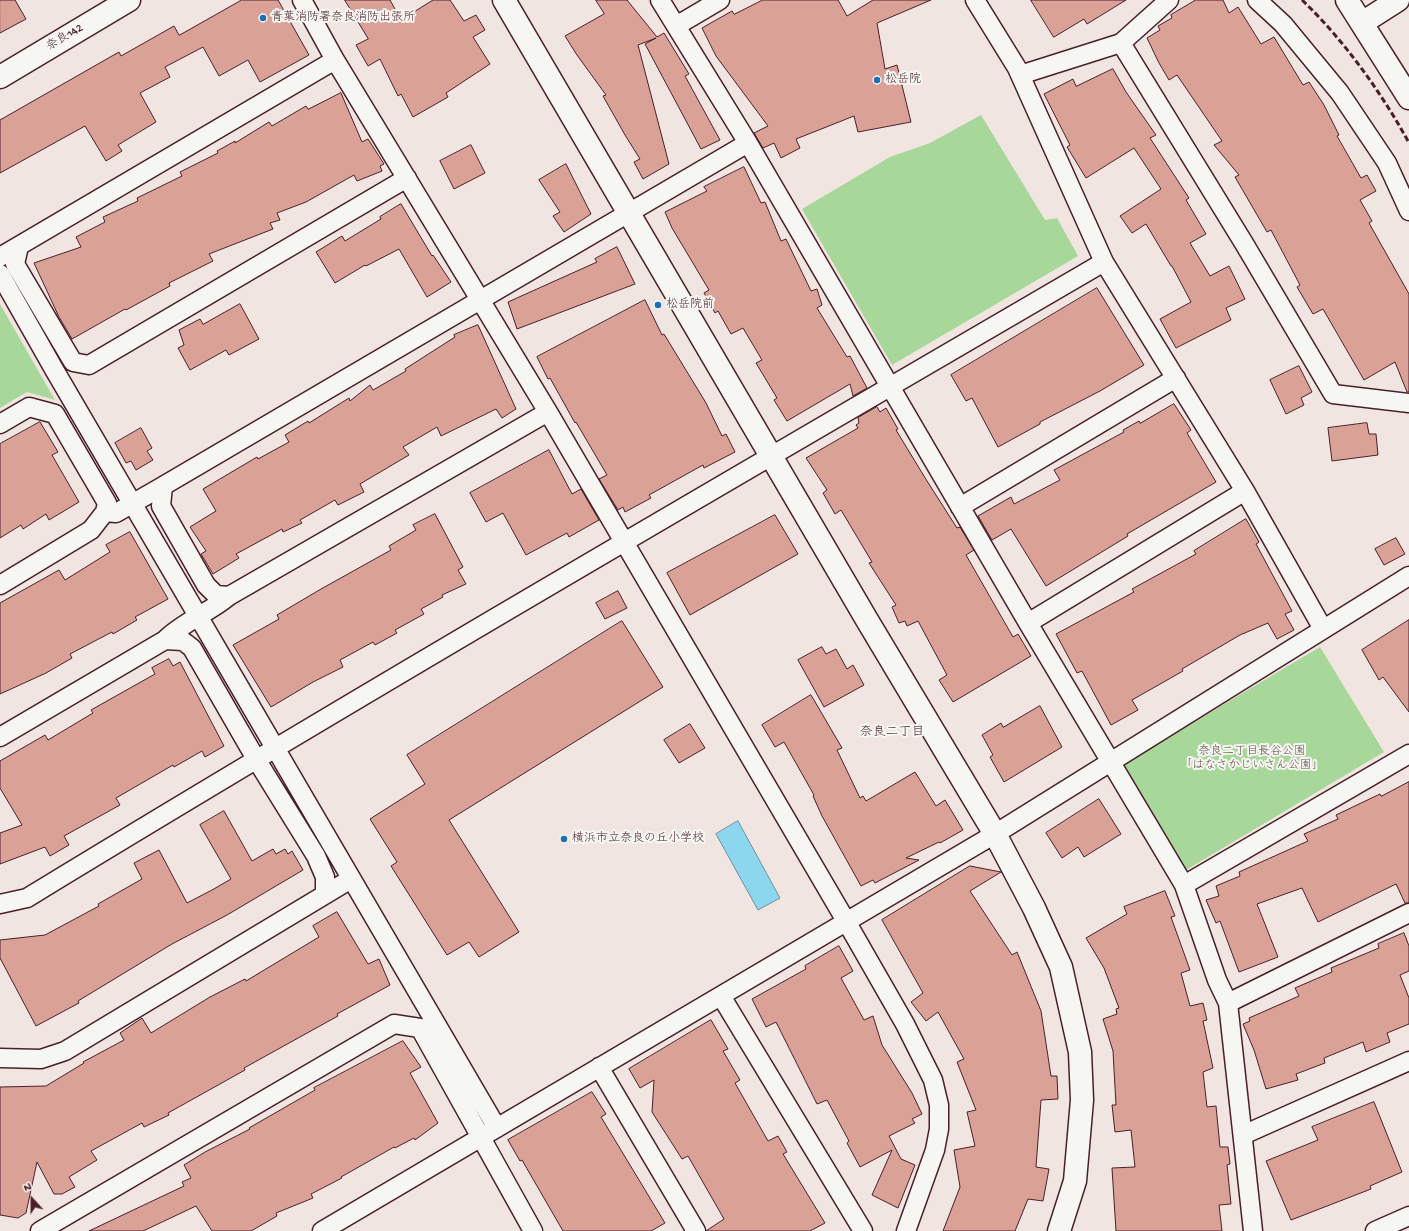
<!DOCTYPE html>
<html>
<head>
<meta charset="utf-8">
<style>
  body { margin:0 }
  #map { position:relative; width:1409px; height:1231px; overflow:hidden; background:#f0e5e0; font-family:"Gochi Hand",sans-serif }
  canvas { display:block }
  .north { position:absolute; left:12px; top:1179px; width:40px; height:40px; -webkit-text-stroke:3px #f6f6f2; paint-order:stroke; rotate:339deg; font-size:11px; font-weight:700; line-height:16px; text-align:center; color:#4a1f2b }
  .north::after { content:''; display:block; margin:auto; width:14px; height:18px; background:#4a1f2b; clip-path:polygon(50% 0,100% 100%,50% 72%,0 100%) }
</style>
</head>
<body>
<div id="map">
<canvas width="1409" height="1231"></canvas>
<div class="north">N</div>
</div>
<script>
const ctx = document.querySelector('canvas').getContext('2d');
ctx.lineJoin = 'round';
function paint(path, color) {
  ctx.fillStyle = color;
  ctx.fill(path, 'evenodd');
}
function strokePath(path, color, width, dash) {
  ctx.strokeStyle = color;
  ctx.lineWidth = width;
  ctx.lineCap = dash ? 'butt' : 'round';
  ctx.setLineDash(dash || []);
  ctx.stroke(path);
}
function label(font, color, halo, rows, align = 'center') {
  ctx.font = font + ' "Gochi Hand","Klee One",sans-serif';
  ctx.lineWidth = 4;
  ctx.setLineDash([]);
  ctx.textBaseline = 'middle';
  ctx.strokeStyle = halo;
  ctx.fillStyle = color;
  for (const [text, x, y, turn = 0] of rows) {
    ctx.save();
    ctx.translate(x, y);
    ctx.rotate((+turn || 0) * Math.PI / 180);
    ctx.textAlign = isNaN(turn) ? turn : align;
    if (halo) ctx.strokeText(text, 0, 0);
    ctx.fillText(text, 0, 0);
    ctx.restore();
  }
}
const green = new Path2D(`
  M 981,115 L 1045,220 L 1057,218 L 1078,256 L 892,365 L 802,209 L 890,157 L 930,143 Z
  M 0,304 L 55,400 L 27,392 L 0,408 Z
  M 1320,647 L 1384,752 L 1181,873 L 1120,766 Z`);
const water = new Path2D(`
  M 738,821 L 780,898 L 758,910 L 716,834 Z`);
const building = new Path2D(`
  M 0,0 L 15,0 L 26,19 L 0,33 Z
  M 242,0 L 278,0 L 309,55 L 260,82 L 248,60 L 219,76 L 203,47 L 165,67 L 170,77 L 140,93 L 156,122 L 118,145 L 122,151 L 106,161 L 85,126 L 0,173 L 0,120 L 119,52 L 121,56 L 174,26 L 179,35 Z
  M 345,0 L 390,0 L 401,20 L 433,0 L 450,0 L 464,21 L 476,15 L 485,30 L 473,37 L 490,64 L 446,93 L 448,97 L 413,117 L 401,94 L 398,96 L 380,59 L 368,66 L 356,45 L 368,39 Z
  M 596,0 L 627,0 L 657,37 L 664,33 L 689,74 L 685,76 L 720,140 L 701,149 L 645,44 L 656,38 L 638,45 L 669,164 L 643,179 L 634,162 L 640,159 L 625,135 L 603,96 L 606,95 L 577,55 L 565,36 L 604,14 Z
  M 763,0 L 838,0 L 847,16 L 873,0 L 931,0 L 877,23 L 885,69 L 897,65 L 911,122 L 858,132 L 854,116 L 796,139 L 800,148 L 781,158 L 774,143 L 763,148 L 754,133 L 768,126 L 716,56 L 702,28 L 732,11 L 734,14 Z
  M 1031,0 L 1126,0 L 1087,24 L 1084,19 L 1054,37 Z
  M 1196,0 L 1223,0 L 1229,13 L 1238,7 L 1261,44 L 1274,37 L 1303,85 L 1309,82 L 1324,105 L 1339,135 L 1337,136 L 1361,178 L 1367,175 L 1376,191 L 1360,200 L 1372,221 L 1369,223 L 1409,294 L 1409,392 L 1407,392 L 1395,362 L 1364,380 L 1323,309 L 1313,314 L 1297,287 L 1300,285 L 1271,230 L 1267,232 L 1235,177 L 1239,175 L 1214,145 L 1222,141 L 1177,75 L 1169,80 L 1159,63 L 1147,38 L 1160,30 L 1158,26 L 1172,18 L 1171,15 Z
  M 1113,69 L 1126,92 L 1156,135 L 1150,138 L 1189,198 L 1186,200 L 1206,234 L 1190,243 L 1210,276 L 1229,266 L 1245,299 L 1226,308 L 1231,320 L 1176,348 L 1160,319 L 1191,302 L 1172,266 L 1171,266 L 1146,224 L 1132,233 L 1120,216 L 1161,189 L 1134,148 L 1086,178 L 1067,147 L 1070,145 L 1044,94 L 1073,79 L 1076,86 Z
  M 341,93 L 362,142 L 368,139 L 384,164 L 380,166 L 382,171 L 357,181 L 354,175 L 306,202 L 277,213 L 280,220 L 270,223 L 273,229 L 209,254 L 213,261 L 169,283 L 170,286 L 126,310 L 125,309 L 72,339 L 59,317 L 34,263 L 81,247 L 76,237 L 105,222 L 103,217 L 138,201 L 137,198 L 182,176 L 180,172 L 218,153 L 217,151 L 235,141 L 235,143 L 269,122 L 272,126 L 306,106 L 308,109 Z
  M 471,145 L 485,173 L 454,189 L 440,161 Z
  M 566,164 L 591,214 L 564,232 L 553,216 L 560,212 L 539,180 Z
  M 744,167 L 761,203 L 765,202 L 781,241 L 786,239 L 811,291 L 817,289 L 822,305 L 817,308 L 847,357 L 850,356 L 867,388 L 853,396 L 850,384 L 787,421 L 774,400 L 777,398 L 756,363 L 762,360 L 743,328 L 731,334 L 718,311 L 715,313 L 704,293 L 709,290 L 672,228 L 665,212 L 707,191 L 704,187 Z
  M 401,204 L 432,256 L 433,255 L 451,282 L 427,297 L 399,249 L 366,266 L 365,265 L 335,283 L 316,252 L 342,236 L 345,241 L 381,219 L 380,217 Z
  M 617,247 L 635,284 L 517,329 L 508,302 L 597,262 L 595,259 Z
  M 1097,288 L 1144,365 L 1100,391 L 1040,422 L 1040,424 L 998,447 L 972,398 L 966,401 L 951,375 Z
  M 645,300 L 662,335 L 664,334 L 706,403 L 722,436 L 726,434 L 735,452 L 704,468 L 703,465 L 649,495 L 651,498 L 625,512 L 623,507 L 618,510 L 599,479 L 607,475 L 576,422 L 575,423 L 550,378 L 548,379 L 537,357 Z
  M 240,304 L 259,339 L 229,355 L 226,350 L 190,370 L 178,348 L 184,345 L 179,330 L 200,319 L 203,324 Z
  M 478,325 L 516,409 L 502,418 L 496,409 L 441,436 L 437,427 L 403,447 L 409,455 L 360,484 L 364,492 L 338,505 L 335,500 L 300,520 L 302,523 L 283,532 L 282,529 L 236,554 L 239,558 L 213,574 L 201,554 L 206,551 L 190,527 L 216,511 L 203,489 L 257,457 L 258,459 L 289,442 L 285,435 L 308,421 L 309,423 L 349,398 L 350,401 L 370,385 L 373,390 L 406,371 L 405,369 L 455,337 L 454,335 Z
  M 1299,366 L 1312,392 L 1301,398 L 1304,405 L 1286,414 L 1270,380 Z
  M 1174,404 L 1191,430 L 1187,433 L 1216,482 L 1127,534 L 1128,536 L 1046,586 L 1011,529 L 992,540 L 978,516 L 1011,497 L 1014,504 L 1060,480 L 1054,470 L 1124,432 L 1123,430 L 1139,421 L 1140,423 Z
  M 877,407 L 880,412 L 886,408 L 898,429 L 896,430 L 927,481 L 957,528 L 960,527 L 974,550 L 966,555 L 1013,637 L 1018,634 L 1031,656 L 953,702 L 939,680 L 947,675 L 918,621 L 907,626 L 905,621 L 899,623 L 892,607 L 896,605 L 869,563 L 872,562 L 841,510 L 835,514 L 823,493 L 827,490 L 806,458 L 858,428 L 856,425 L 859,423 L 858,418 Z
  M 40,422 L 58,452 L 52,455 L 79,502 L 49,520 L 46,514 L 23,529 L 21,525 L 0,538 L 0,444 Z
  M 1367,423 L 1369,434 L 1376,434 L 1378,455 L 1332,461 L 1328,428 Z
  M 141,428 L 152,448 L 147,451 L 153,460 L 136,470 L 131,461 L 126,463 L 115,443 Z
  M 549,450 L 572,494 L 581,489 L 599,520 L 569,537 L 567,533 L 526,555 L 503,513 L 486,522 L 470,493 Z
  M 435,514 L 463,567 L 458,570 L 466,584 L 442,595 L 443,597 L 421,609 L 424,614 L 395,630 L 397,633 L 375,645 L 373,642 L 340,660 L 343,667 L 313,682 L 271,707 L 233,645 L 279,619 L 277,615 L 321,589 L 391,550 L 389,546 L 416,530 L 413,525 Z
  M 775,515 L 798,554 L 690,615 L 667,573 Z
  M 1246,519 L 1259,542 L 1256,544 L 1292,611 L 1285,614 L 1294,630 L 1277,639 L 1268,623 L 1240,635 L 1182,669 L 1183,671 L 1132,700 L 1138,710 L 1111,725 L 1082,671 L 1077,673 L 1056,634 L 1134,592 L 1132,589 L 1196,554 L 1194,551 Z
  M 130,532 L 168,599 L 135,617 L 137,620 L 113,634 L 112,632 L 70,654 L 72,658 L 46,673 L 0,694 L 0,603 L 59,570 L 65,580 L 110,552 L 106,545 Z
  M 1396,538 L 1405,554 L 1384,565 L 1375,549 Z
  M 618,591 L 627,608 L 605,619 L 596,603 Z
  M 1409,620 L 1409,712 L 1383,677 L 1379,680 L 1362,650 Z
  M 622,621 L 663,687 L 449,820 L 519,932 L 479,957 L 469,942 L 447,955 L 391,866 L 397,862 L 370,819 L 425,784 L 407,755 Z
  M 822,647 L 826,654 L 836,649 L 847,669 L 853,665 L 864,685 L 824,707 L 798,660 Z
  M 169,659 L 173,666 L 180,662 L 224,746 L 205,757 L 202,751 L 174,767 L 173,765 L 116,798 L 120,805 L 64,836 L 69,845 L 50,856 L 45,847 L 0,864 L 0,833 L 22,825 L 0,788 L 0,761 L 45,735 L 48,740 L 93,713 L 91,710 L 155,674 L 152,668 Z
  M 811,695 L 842,748 L 837,750 L 860,798 L 863,796 L 866,801 L 915,772 L 936,806 L 945,800 L 963,830 L 940,843 L 939,842 L 906,858 L 919,860 L 875,883 L 873,880 L 861,886 L 822,816 L 813,796 L 814,795 L 784,742 L 775,747 L 762,725 Z
  M 1040,706 L 1062,747 L 1004,782 L 990,757 L 993,755 L 982,735 L 1001,723 L 1003,727 Z
  M 690,724 L 705,748 L 679,763 L 664,740 Z
  M 1409,782 L 1409,903 L 1405,903 L 1396,884 L 1318,922 L 1302,888 L 1257,904 L 1278,957 L 1239,972 L 1220,921 L 1216,923 L 1206,900 L 1219,896 L 1216,886 L 1240,876 L 1239,872 L 1308,841 L 1304,834 L 1338,819 L 1336,815 L 1380,794 L 1381,796 Z
  M 1099,799 L 1121,834 L 1084,857 L 1078,847 L 1062,858 L 1046,833 Z
  M 224,811 L 252,861 L 273,849 L 276,854 L 285,849 L 288,854 L 292,851 L 303,870 L 227,915 L 172,944 L 78,1001 L 79,1003 L 36,1026 L 0,958 L 0,940 L 45,935 L 99,906 L 98,904 L 142,879 L 134,863 L 159,850 L 187,903 L 212,890 L 231,879 L 200,825 Z
  M 970,866 L 1001,872 L 970,891 L 1012,955 L 1017,952 L 1041,1011 L 1051,1076 L 1057,1076 L 1058,1099 L 1041,1100 L 1036,1167 L 1049,1169 L 1043,1201 L 1028,1199 L 1015,1231 L 943,1231 L 960,1187 L 954,1150 L 975,1146 L 967,1112 L 976,1110 L 957,1062 L 964,1059 L 938,1012 L 926,1021 L 911,1002 L 923,993 L 882,920 Z
  M 1165,891 L 1175,916 L 1171,917 L 1190,970 L 1181,973 L 1190,1006 L 1203,1003 L 1207,1020 L 1203,1021 L 1213,1068 L 1203,1072 L 1207,1107 L 1216,1106 L 1220,1147 L 1228,1147 L 1230,1164 L 1227,1165 L 1231,1204 L 1219,1205 L 1222,1231 L 1116,1231 L 1112,1168 L 1135,1167 L 1131,1130 L 1115,1132 L 1112,1105 L 1116,1105 L 1113,1051 L 1103,1019 L 1117,1014 L 1116,1009 L 1119,1008 L 1104,968 L 1086,938 L 1127,914 L 1124,907 Z
  M 337,912 L 368,964 L 379,959 L 390,985 L 337,1014 L 338,1016 L 327,1022 L 244,1068 L 245,1070 L 168,1113 L 169,1115 L 144,1127 L 142,1123 L 91,1151 L 97,1160 L 69,1177 L 75,1187 L 62,1194 L 54,1194 L 37,1162 L 26,1213 L 18,1218 L 0,1215 L 0,1087 L 46,1086 L 84,1063 L 83,1062 L 124,1040 L 120,1033 L 142,1018 L 151,1033 L 210,997 L 245,979 L 246,981 L 319,937 L 313,926 Z
  M 1404,933 L 1409,946 L 1409,971 L 1400,975 L 1409,998 L 1409,1024 L 1387,1033 L 1390,1042 L 1366,1052 L 1363,1042 L 1324,1058 L 1325,1063 L 1296,1074 L 1298,1080 L 1266,1089 L 1254,1050 L 1243,1024 L 1250,1021 L 1249,1018 L 1299,996 L 1295,988 L 1332,972 L 1331,968 L 1379,948 L 1378,944 Z
  M 839,946 L 853,971 L 841,978 L 864,1020 L 873,1016 L 882,1045 L 912,1093 L 922,1114 L 912,1119 L 915,1123 L 889,1136 L 901,1159 L 915,1165 L 898,1208 L 872,1195 L 892,1150 L 860,1167 L 847,1143 L 849,1141 L 827,1100 L 817,1104 L 776,1022 L 766,1027 L 752,999 L 806,969 L 805,966 Z
  M 711,1020 L 728,1049 L 723,1051 L 740,1080 L 735,1083 L 768,1141 L 778,1136 L 787,1152 L 783,1154 L 825,1223 L 810,1231 L 706,1231 L 724,1219 L 688,1156 L 682,1159 L 652,1112 L 654,1080 L 640,1088 L 629,1069 Z
  M 403,1041 L 421,1067 L 410,1073 L 438,1123 L 415,1140 L 414,1138 L 395,1148 L 394,1147 L 341,1177 L 342,1178 L 311,1194 L 313,1198 L 276,1213 L 277,1216 L 251,1231 L 212,1231 L 196,1206 L 143,1231 L 89,1231 L 184,1186 L 182,1182 L 191,1178 L 184,1165 L 205,1152 L 250,1129 L 249,1128 L 315,1090 L 314,1088 Z
  M 592,1092 L 606,1114 L 601,1117 L 665,1223 L 651,1231 L 563,1231 L 522,1160 L 520,1161 L 508,1140 Z
  M 1374,1102 L 1402,1172 L 1370,1186 L 1371,1189 L 1291,1220 L 1266,1161 L 1318,1140 L 1312,1127 Z`);
const street = new Path2D(`
  M 302,0 L 335,60 L 548,412 L 846,921 L 905,1024 L 933,1080 L 939,1105 L 939,1129 L 935,1150 L 906,1231
  M 660,0 L 748,143 L 1028,623 L 1184,885 L 1217,980 L 1228,1003 L 1253,1231
  M 975,0 L 1017,68 L 1104,262
  M 1169,0 L 1121,43 L 1245,245 L 1333,394 L 1409,403
  M 1257,0 L 1283,24 L 1340,93 L 1387,163 L 1409,211
  M 676,26 L 720,0
  M 1020,75 L 1121,43
  M 19,246 L 15,264 L 73,362 L 89,365 L 407,178
  M 0,257 L 335,60
  M 0,274 L 55,371 L 497,1128
  M 548,412 L 229,596 L 216,595 L 206,585 L 161,506 L 163,486 L 748,143
  M 0,424 L 29,407 L 55,414 L 107,503 L 105,512 L 91,530 L 0,585
  M 960,507 L 1176,378
  M 105,512 L 116,513 L 163,486
  M 1028,623 L 1245,491
  M 165,640 C 184,621 209,613 229,596
  M 0,737 L 165,640 L 183,641 L 192,648 L 256,759 L 316,856 L 325,877 L 325,894
  M 1184,885 L 1409,754
  M 0,904 L 27,898 C 383,681 744,472 1104,262 L 1245,491 L 1323,629
  M 721,996 L 863,1231
  M 1228,1003 L 1409,913
  M 0,1058 L 41,1059 L 65,1051 L 351,879
  M 599,1067 L 696,1231
  M 1243,1135 L 1409,1061
  M 40,1231 L 394,1024 L 420,1028 L 533,1231
  M 322,1231 L 995,834 L 1409,576
  M 1375,1231 L 1409,1216`);
const secondary = new Path2D(`
  M 504,0 L 867,620 L 995,834 L 1034,908 L 1061,967 L 1080,1052 L 1082,1100 L 1075,1181 L 1059,1231
  M 1347,0 L 1409,98
  M 1362,23 L 1398,0
  M 0,77 L 129,0`);
const rail = new Path2D(`
  M 1302,0 C 1343,39 1382,93 1409,143`);
const markers = [
  [263,18,4,"#1f6fb2"],
  [877,80,4,"#1f6fb2"],
  [658,305,4,"#1f6fb2"],
  [564,839,4,"#1f6fb2"]
];
const poiNames = [
  ["青葉消防署奈良消防出張所",271,18],
  ["松岳院",885,80],
  ["松岳院前",666,305],
  ["横浜市立奈良の丘小学校",572,839]
];
const streetNames = [
  ["奈良142",65,38,-31]
];
const parkNames = [
  ["奈良二丁目長谷公園",1252,752],
  ["「はなさかじいさん公園」",1252,766]
];
const neighbourhoodNames = [
  ["奈良二丁目",892,733]
];
paint(green, '#a8d899');
paint(water, '#8dd7ee');
strokePath(water, '#728da0', 1);
paint(building, '#daa296');
strokePath(building, '#4a1f2b', 1);
strokePath(street, '#4a1f2b', 21);
strokePath(secondary, '#4a1f2b', 25);
strokePath(street, '#f6f6f2', 18);
strokePath(secondary, '#f6f6f2', 22);
strokePath(rail, '#4a1f2b', 3, [6, 3]);
for (const [x, y, r, color] of markers) {
  const dot = new Path2D();
  dot.arc(x, y, r, 0, 2 * Math.PI);
  ctx.fillStyle = color;
  ctx.fill(dot);
  strokePath(dot, '#f6f6f2', 1.5);
}
label('12px', '#4a1f2b', '#f6f6f2', poiNames, 'left');
label('12px', '#4a1f2b', '#f6f6f2', streetNames);
label('12px', '#624d46', '#f6f6f2', parkNames);
label('13px', '#4a1f2b', '#f6f6f2', neighbourhoodNames);
</script>
</body>
</html>
